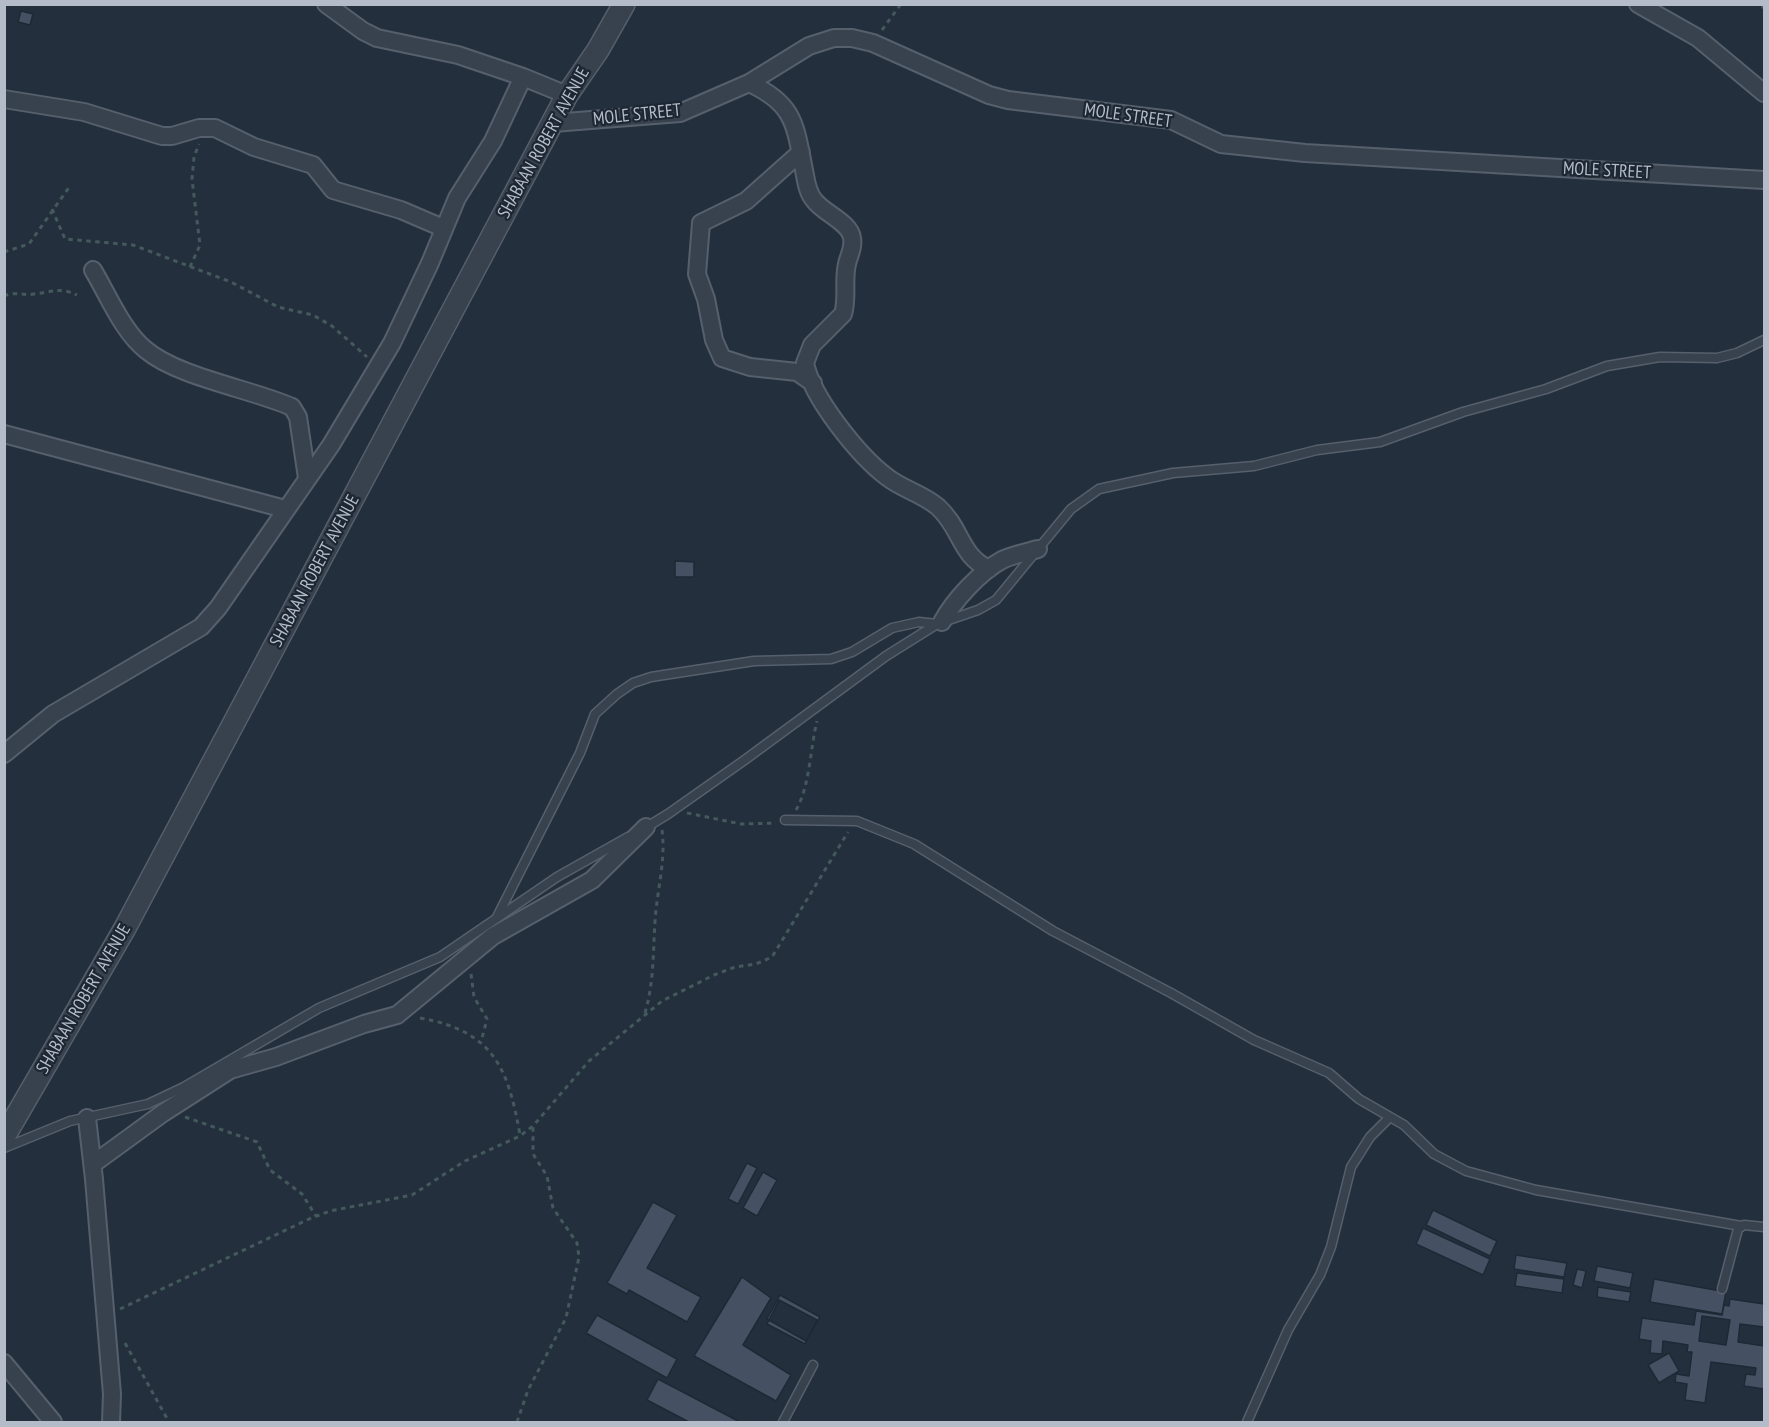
<!DOCTYPE html>
<html>
<head>
<meta charset="utf-8">
<style>
  body { margin:0 }
  #map { position:relative; width:1769px; height:1427px; overflow:hidden; background:#242f3e; font-family:"PT Sans Narrow",sans-serif }
  canvas { display:block }
  .frame { position:absolute; inset:0; border:6px solid #b4bcc9; pointer-events:none }
</style>
</head>
<body>
<div id="map">
<canvas width="1769" height="1427"></canvas>
<div class="frame"></div>
</div>
<script>
const ctx = document.querySelector('canvas').getContext('2d');
ctx.lineJoin = 'round';
function paint(path, color) {
  ctx.fillStyle = color;
  ctx.fill(path, 'evenodd');
}
function strokePath(path, color, width, dash) {
  ctx.strokeStyle = color;
  ctx.lineWidth = width;
  ctx.lineCap = dash ? 'butt' : 'round';
  ctx.setLineDash(dash || []);
  ctx.stroke(path);
}
function label(font, color, halo, rows, align = 'center') {
  ctx.font = font + ' "PT Sans Narrow",sans-serif';
  ctx.lineWidth = 4.5;
  ctx.setLineDash([]);
  ctx.textBaseline = 'middle';
  ctx.strokeStyle = halo;
  ctx.fillStyle = color;
  for (const [text, x, y, turn = 0] of rows) {
    ctx.save();
    ctx.translate(x, y);
    ctx.rotate((+turn || 0) * Math.PI / 180);
    ctx.textAlign = isNaN(turn) ? turn : align;
    if (halo) ctx.strokeText(text, 0, 0);
    ctx.fillText(text, 0, 0);
    ctx.restore();
  }
}
const building = new Path2D(`
  M 21,11 L 33,14 L 30,25 L 18,22 Z
  M 675,561 L 694,562 L 694,577 L 675,577 Z
  M 747,1163 L 757,1168 L 738,1204 L 728,1199 Z
  M 763,1172 L 777,1180 L 757,1216 L 743,1208 Z
  M 653,1202 L 677,1215 L 647,1268 L 701,1297 L 687,1322 L 629,1290 L 627,1294 L 607,1283 Z
  M 1433,1210 L 1497,1241 L 1490,1256 L 1426,1225 Z
  M 1423,1228 L 1490,1259 L 1483,1275 L 1416,1244 Z
  M 1516,1255 L 1567,1263 L 1564,1277 L 1514,1269 Z
  M 1597,1266 L 1633,1273 L 1630,1288 L 1594,1281 Z
  M 1577,1269 L 1586,1271 L 1582,1288 L 1573,1285 Z
  M 1517,1273 L 1564,1279 L 1562,1293 L 1515,1286 Z
  M 742,1277 L 771,1298 L 743,1345 L 791,1375 L 776,1401 L 694,1356 Z
  M 1654,1279 L 1726,1292 L 1722,1314 L 1650,1302 Z
  M 1598,1287 L 1631,1292 L 1629,1302 L 1597,1297 Z
  M 780,1295 L 820,1317 L 806,1341 L 767,1319 Z
  M 1730,1299 L 1764,1304 L 1764,1327 L 1740,1324 L 1738,1342 L 1764,1346 L 1764,1389 L 1744,1386 L 1746,1374 L 1755,1375 L 1756,1368 L 1711,1362 L 1705,1403 L 1685,1400 L 1687,1384 L 1675,1382 L 1676,1374 L 1689,1376 L 1692,1352 L 1687,1352 L 1688,1345 L 1663,1341 L 1662,1354 L 1650,1353 L 1651,1341 L 1639,1339 L 1642,1318 L 1694,1325 L 1696,1311 L 1722,1315 L 1724,1305 L 1729,1306 ZM 1702,1316 L 1730,1320 L 1726,1345 L 1699,1341 Z
  M 779,1300 L 817,1320 L 805,1344 L 767,1324 Z
  M 597,1315 L 677,1359 L 667,1378 L 586,1333 Z
  M 1669,1353 L 1679,1371 L 1659,1383 L 1648,1365 Z
  M 658,1379 L 740,1422 L 689,1422 L 647,1400 Z`);
const path = new Path2D(`
  M 1762,4 L 1764,12
  M 882,30 L 901,4
  M 52,209 L 65,239 L 133,245 L 231,282 L 278,307 L 313,315 L 332,326 L 367,357
  M 4,252 L 29,244 L 70,186
  M 190,267 L 200,245 L 192,179 L 194,157 L 199,144
  M 4,296 C 15,291 23,296 34,294 C 52,292 60,287 77,295
  M 796,810 C 810,786 810,749 817,721
  M 687,813 L 741,824 L 776,823
  M 471,974 L 474,997 L 487,1019 L 481,1042
  M 645,1013 C 654,982 653,953 655,921 C 657,890 666,861 662,830
  M 420,1018 C 493,1031 508,1067 520,1135
  M 185,1117 L 257,1142 L 270,1170 L 302,1194 L 316,1216
  M 120,1309 L 309,1219 L 330,1211 L 412,1195 L 465,1161 L 520,1136 L 533,1126 L 589,1061 L 662,1001 L 714,975 L 735,967 L 756,964 L 772,957 L 848,832
  M 125,1343 L 169,1422
  M 517,1422 L 528,1390 L 566,1318 L 579,1257 L 577,1243 L 553,1208 L 547,1176 L 533,1154 L 533,1126`);
const service = new Path2D(`
  M 785,820 L 857,821 L 914,844 L 1053,931 L 1171,993 L 1254,1040 L 1329,1073 L 1359,1099 L 1404,1125 L 1434,1154 L 1466,1171 L 1536,1190 L 1741,1226
  M 645,828 L 668,814 L 746,759 L 886,656 L 937,624 L 978,610 L 996,600 L 1071,509 L 1099,489 L 1173,473 L 1254,466 L 1317,450 L 1380,442 L 1463,412 L 1546,389 L 1607,366 L 1660,357 L 1717,358 L 1737,353 L 1764,340
  M 497,917 L 580,753 L 595,714 L 617,694 L 633,683 L 651,677 L 754,661 L 831,659 L 852,652 L 892,628 L 919,622 L 937,624
  M 4,1148 L 70,1121 L 148,1104 L 184,1087 L 319,1008 L 440,957 L 557,877 L 628,837
  M 1722,1289 L 1738,1229 L 1744,1225 L 1764,1227
  M 783,1422 L 813,1365
  M 1247,1422 L 1288,1330 L 1320,1275 L 1331,1247 L 1351,1167 L 1370,1137 L 1389,1118`);
const minor = new Path2D(`
  M 326,4 L 363,31 L 377,38 L 458,55 L 523,77 L 567,95
  M 1638,4 L 1698,38 L 1764,93
  M 749,83 C 795,104 795,125 804,170 C 806,180 807,192 814,200 C 823,213 850,222 852,238 C 854,248 849,255 847,264 C 843,281 848,299 843,314 L 812,345 L 805,363 C 812,398 859,456 887,477 C 902,489 923,494 938,507 C 962,529 960,556 989,569
  M 4,99 L 84,112 L 162,136 L 172,136 L 199,128 L 215,128 L 254,147 L 313,165 L 333,190 L 401,210 L 443,228
  M 553,123 L 680,113 L 749,83 L 809,46 L 834,38 L 852,38 L 873,43 L 989,95 L 1008,100 L 1171,120 L 1221,144 L 1305,153 L 1764,180
  M 801,152 L 746,201 L 701,223 L 697,274 L 706,299 L 714,340 L 722,358 L 750,367 L 797,372 L 813,383
  M 93,270 C 108,295 123,332 146,350 C 178,377 251,389 292,407 L 298,417 L 307,478
  M 4,434 L 285,509
  M 942,622 C 954,600 980,572 1002,560 C 1012,555 1027,552 1038,549
  M 4,754 L 53,714 L 201,627 L 218,608 L 331,445 L 392,343 L 430,263 L 457,198 L 493,141 L 523,77
  M 87,1118 L 94,1179 L 112,1394 L 111,1422
  M 93,1164 L 163,1113 L 230,1070 L 276,1057 L 364,1024 L 397,1015 L 493,936 L 592,880 L 646,827
  M 4,1363 L 53,1422`);
const tertiary = new Path2D(`
  M 4,1137 L 125,928 L 567,95 L 598,50 L 624,4`);
const streetNames = [
  ["MOLE STREET",637,115,-6],
  ["MOLE STREET",1128,116,8],
  ["SHABAAN ROBERT AVENUE",544,143,-61],
  ["MOLE STREET",1607,171,3],
  ["SHABAAN ROBERT AVENUE",315,571,-62],
  ["SHABAAN ROBERT AVENUE",84,999,-60]
];
paint(building, '#455162');
strokePath(building, '#1f2835', 1.5);
strokePath(service, '#565f6c', 11);
strokePath(minor, '#565f6c', 20);
strokePath(tertiary, '#565f6c', 24);
strokePath(path, '#44595c', 3, [4.5, 4.5]);
strokePath(service, '#38414e', 8);
strokePath(minor, '#38414e', 16);
strokePath(tertiary, '#38414e', 21);
label('18px', '#b4bcc9', '#1d2633', streetNames);
</script>
</body>
</html>
